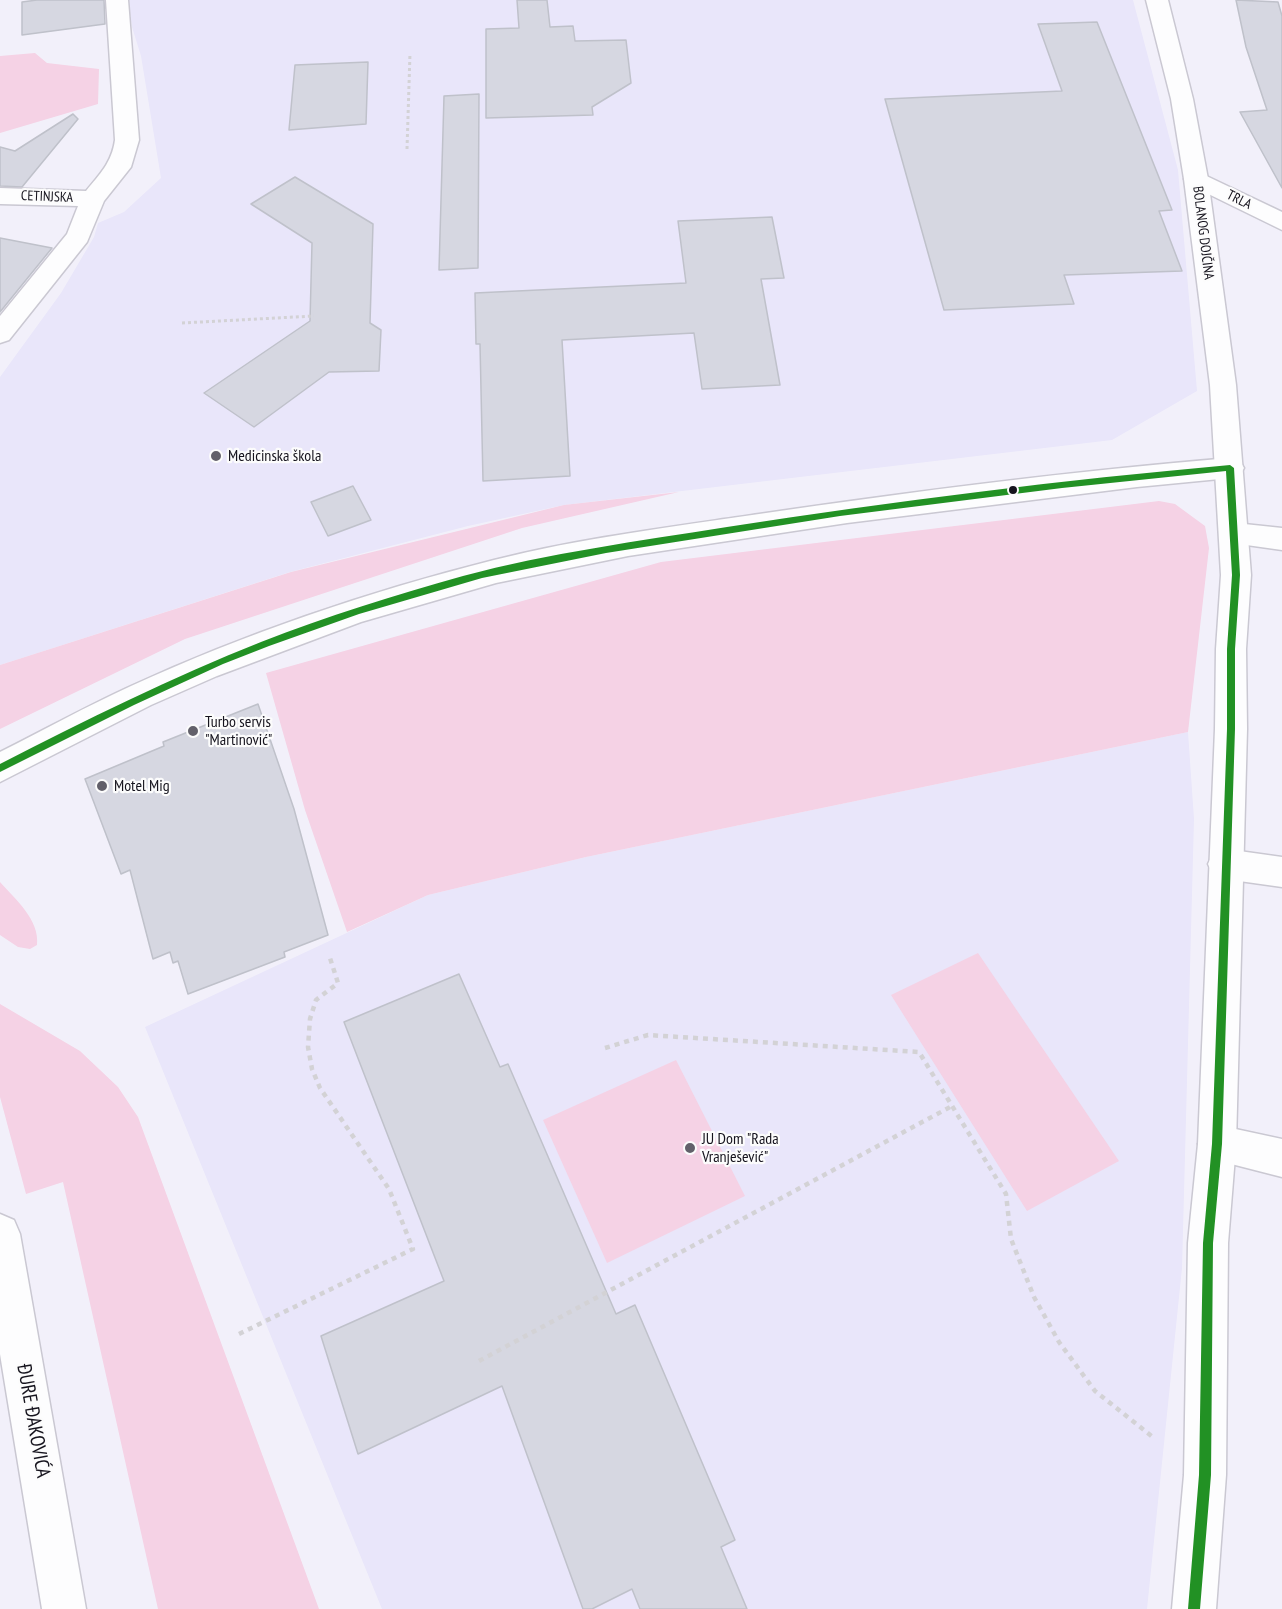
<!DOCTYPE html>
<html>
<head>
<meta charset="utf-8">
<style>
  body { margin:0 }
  canvas { display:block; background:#f2f0fa }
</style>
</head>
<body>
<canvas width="1282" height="1609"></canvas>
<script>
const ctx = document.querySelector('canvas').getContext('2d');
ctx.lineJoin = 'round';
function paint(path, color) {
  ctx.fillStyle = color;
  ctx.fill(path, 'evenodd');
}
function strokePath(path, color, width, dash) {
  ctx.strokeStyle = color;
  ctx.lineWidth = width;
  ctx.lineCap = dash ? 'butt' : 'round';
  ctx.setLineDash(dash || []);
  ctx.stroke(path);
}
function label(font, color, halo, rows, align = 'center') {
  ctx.font = font + ' "PT Sans Narrow",sans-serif';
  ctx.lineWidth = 4.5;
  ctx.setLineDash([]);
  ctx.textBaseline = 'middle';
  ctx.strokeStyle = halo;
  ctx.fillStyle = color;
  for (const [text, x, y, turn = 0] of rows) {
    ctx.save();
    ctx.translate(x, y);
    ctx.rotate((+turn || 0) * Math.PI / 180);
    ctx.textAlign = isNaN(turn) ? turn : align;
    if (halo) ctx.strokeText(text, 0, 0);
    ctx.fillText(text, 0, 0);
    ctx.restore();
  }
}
const built = new Path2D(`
  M 128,0 L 1133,0 L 1178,170 L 1197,391 L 1112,440 L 564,505 L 468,526 L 290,572 L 0,665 L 0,377 L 61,293 L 94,237 L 98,223 L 124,212 L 161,178 L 141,56 L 132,27 Z
  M 1188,732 L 1194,819 L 1182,1268 L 1147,1609 L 382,1609 L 145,1027 L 428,895 L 586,857 Z`);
const green = new Path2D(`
  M 35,53 L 47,63 L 99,69 L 98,104 L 0,133 L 0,56 Z
  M 679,492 L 522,528 L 185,639 L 0,729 L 0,665 L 291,572 L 564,505 Z
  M 1159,501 L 1175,504 L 1205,526 L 1209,548 L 1188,732 L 586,857 L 428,895 L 347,932 L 305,810 L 266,673 L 661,562 Z
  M 0,882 C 15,899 40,920 37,945 L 30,949 L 18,947 L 0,935 Z
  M 978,953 L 1119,1161 L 1027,1211 L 891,995 Z
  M 0,1004 L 80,1051 L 118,1087 L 138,1117 L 319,1609 L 158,1609 L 63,1182 L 26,1194 L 0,1097 Z
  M 676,1060 L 745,1196 L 607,1263 L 543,1120 Z`);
const building = new Path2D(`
  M 37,0 L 104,0 L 105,24 L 22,35 L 22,2 Z
  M 517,0 L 547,0 L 550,27 L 573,26 L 575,41 L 626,40 L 631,83 L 592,107 L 593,115 L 486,118 L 486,29 L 519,28 Z
  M 1236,0 L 1278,2 L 1282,16 L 1282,188 L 1240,112 L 1267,110 L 1246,47 Z
  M 1097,22 L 1172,210 L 1159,211 L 1182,271 L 1064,275 L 1074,304 L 944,310 L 885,99 L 1062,91 L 1038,24 Z
  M 368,62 L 366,124 L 289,130 L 295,65 Z
  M 479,94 L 478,268 L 439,270 L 444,96 Z
  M 73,114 L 78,119 L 22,187 L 0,186 L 0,147 L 15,151 Z
  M 295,177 L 373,224 L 370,323 L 381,330 L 379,371 L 329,372 L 254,427 L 204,393 L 310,321 L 312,243 L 251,204 Z
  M 772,217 L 784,278 L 761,279 L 780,385 L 702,389 L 694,333 L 562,340 L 570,476 L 483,481 L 480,344 L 476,344 L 475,293 L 686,283 L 678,221 Z
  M 0,238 L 52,248 L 0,312 Z
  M 353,486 L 371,520 L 328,536 L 311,502 Z
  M 258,704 L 294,809 L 328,935 L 284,952 L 285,957 L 188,994 L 178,961 L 173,963 L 170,952 L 153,959 L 130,870 L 121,874 L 85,779 L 164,746 L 163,742 Z
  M 459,974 L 500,1067 L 508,1064 L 616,1314 L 635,1305 L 735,1540 L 721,1547 L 747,1609 L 640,1609 L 632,1589 L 592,1609 L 583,1609 L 502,1386 L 358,1454 L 321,1336 L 444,1281 L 344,1022 Z`);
const pathFar1 = new Path2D(`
  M 407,149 L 410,53
  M 182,323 L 314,316`);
const path = new Path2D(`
  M 605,1048 L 648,1035 L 919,1052 L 1006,1194 L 1011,1239 L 1034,1297 L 1059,1342 L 1095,1391 L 1154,1438
  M 239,1334 L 413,1249 L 389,1189 L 320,1088 L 312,1069 L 308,1047 L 310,1019 L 316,1000 L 338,983 L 330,958
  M 479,1361 L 952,1106`);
const street = new Path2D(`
  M 106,0 L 128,0 L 139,140 L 131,167 L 104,201 L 87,242 L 9,340 L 0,343 L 0,316 L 67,234 L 78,206 L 0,204 L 0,188 L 86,191 C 100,174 112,162 115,140 Z
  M 1196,171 L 1282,212 L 1282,230 L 1188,184 L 1184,179 L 1188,174 Z
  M 1235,523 L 1282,528 L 1282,550 L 1225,542 L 1220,534 L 1225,526 Z
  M 1225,849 L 1282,857 L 1282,887 L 1225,879 L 1213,875 L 1208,864 L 1213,853 Z
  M 1217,1125 L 1282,1139 L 1282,1177 L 1204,1157 L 1198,1144 L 1204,1131 Z
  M 0,1214 L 14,1220 L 20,1234 L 86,1609 L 42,1609 L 0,1354 Z`);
const secondary = new Path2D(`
  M 1230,458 L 1240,461 L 1244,468 L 1240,475 L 1230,478 L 1137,487 L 847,523 L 628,556 L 496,583 L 361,622 L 217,676 L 151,705 L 0,782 L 0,752 C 44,730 87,706 131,686 C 247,633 371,591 494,560 C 581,538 671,527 759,514 C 916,491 1073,471 1230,458 Z`);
const primary = new Path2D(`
  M 1146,0 L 1168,0 L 1193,99 L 1208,179 L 1236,385 L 1251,575 L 1246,649 L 1247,729 L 1236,1144 L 1228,1243 L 1226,1475 L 1216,1609 L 1172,1609 L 1184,1475 L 1188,1243 L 1198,1144 L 1215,729 L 1216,649 L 1221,575 L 1210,385 L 1184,179 L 1171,99 Z`);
const bus1 = new Path2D(`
  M 1230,465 L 1234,468 L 1240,575 L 1235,649 L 1235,729 L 1222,1144 L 1213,1243 L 1211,1475 L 1200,1609 L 1188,1609 L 1199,1475 L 1203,1243 L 1212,1144 L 1227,729 L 1227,649 L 1232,575 L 1226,471 L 1062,488 L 840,516 L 606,553 L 482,578 L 359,614 L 269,646 L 223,664 L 134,705 L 0,772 L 0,764 C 86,720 172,677 261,642 C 327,616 395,595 463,576 C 549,553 639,541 727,527 C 894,501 1062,480 1230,465 Z`);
const markers = [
  [216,456,6,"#62606a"],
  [1013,490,5,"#15131d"],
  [193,731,6,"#62606a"],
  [102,786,6,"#62606a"],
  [690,1148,6,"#62606a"]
];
const farStreetnames = [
  ["CETINJSKA",47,197,2],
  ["TRLA",1239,200,27],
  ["BOLANOG DOJČINA",1203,233,83]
];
const poiNames = [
  ["Medicinska škola",228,456],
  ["Turbo servis",205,722],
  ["\"Martinović\"",205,740],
  ["Motel Mig",114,786],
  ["JU Dom \"Rada",702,1139],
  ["Vranješević\"",702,1157]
];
const nearStreetnames = [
  ["ĐURE ĐAKOVIĆA",33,1421,80]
];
paint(built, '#e9e6fa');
paint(green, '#f5d2e5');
paint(building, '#d6d7e1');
strokePath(building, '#bfc1ca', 1.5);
strokePath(street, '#cac8d2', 3);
strokePath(secondary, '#cac8d2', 3);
strokePath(primary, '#cac8d2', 3);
strokePath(pathFar1, '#d3d2d5', 3, [3, 3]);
strokePath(path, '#d3d2d5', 4.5, [5, 5]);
paint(street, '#fdfdfe');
paint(secondary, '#fdfdfe');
paint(primary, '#fdfdfe');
paint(bus1, '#229124');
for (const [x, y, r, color] of markers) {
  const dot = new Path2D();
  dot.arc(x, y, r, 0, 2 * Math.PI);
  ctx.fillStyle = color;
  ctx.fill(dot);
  strokePath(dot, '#fcfcfc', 2);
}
label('14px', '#15131d', '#fcfcfc', farStreetnames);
label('16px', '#15131d', '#fcfcfc', poiNames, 'left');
label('20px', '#15131d', '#fcfcfc', nearStreetnames);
</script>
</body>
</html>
